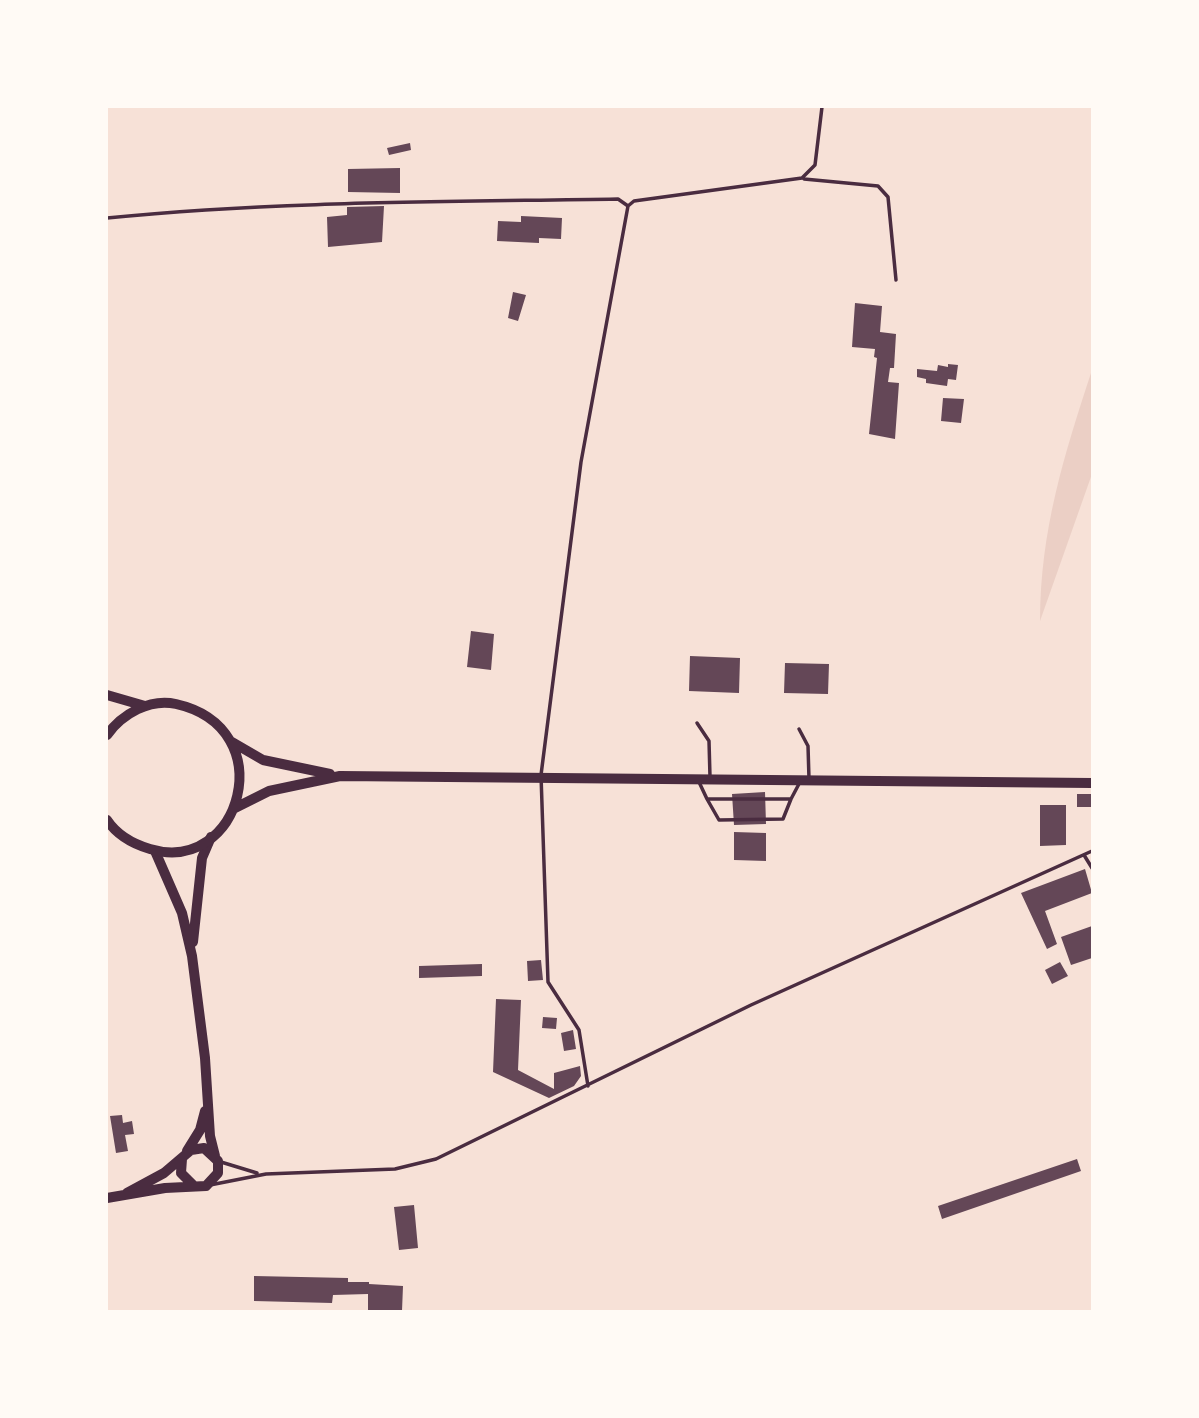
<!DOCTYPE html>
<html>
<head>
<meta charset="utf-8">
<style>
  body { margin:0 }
  #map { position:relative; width:1199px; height:1418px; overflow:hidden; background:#f7e1d7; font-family:"Sofia Sans Condensed",sans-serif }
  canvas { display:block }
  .frame { position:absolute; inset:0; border:108px solid #fffaf5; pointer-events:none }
</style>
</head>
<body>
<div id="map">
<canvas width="1199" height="1418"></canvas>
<div class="frame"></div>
</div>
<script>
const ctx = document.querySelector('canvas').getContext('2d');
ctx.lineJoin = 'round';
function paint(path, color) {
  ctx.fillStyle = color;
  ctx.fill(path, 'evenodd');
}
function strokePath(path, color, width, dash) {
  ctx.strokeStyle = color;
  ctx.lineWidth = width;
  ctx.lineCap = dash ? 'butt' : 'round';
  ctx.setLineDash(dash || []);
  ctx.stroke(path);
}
const green = new Path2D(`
  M 1092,370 L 1092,474 L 1040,621 C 1040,531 1064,455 1092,370 Z`);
const building = new Path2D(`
  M 410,143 L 411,150 L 389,155 L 387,148 Z
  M 400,168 L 400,193 L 348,192 L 348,169 Z
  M 384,206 L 382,242 L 328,247 L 327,217 L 347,215 L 347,207 Z
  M 521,216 L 562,218 L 561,239 L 539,238 L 539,243 L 497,241 L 498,221 L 521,222 Z
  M 513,292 L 526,295 L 518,321 L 508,318 Z
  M 855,303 L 882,306 L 880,332 L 896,334 L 894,368 L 890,368 L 888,382 L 899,383 L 895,439 L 869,434 L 877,358 L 874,357 L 875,349 L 852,347 Z
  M 948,364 L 958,365 L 956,380 L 948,379 L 947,386 L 926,383 L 926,379 L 917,377 L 917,369 L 937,371 L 938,365 L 948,367 Z
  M 943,398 L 964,399 L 961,423 L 941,421 Z
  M 471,631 L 494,634 L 491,670 L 467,667 Z
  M 690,656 L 740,658 L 739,693 L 689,691 Z
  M 785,663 L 829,664 L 828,694 L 784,693 Z
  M 765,792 L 766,824 L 734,825 L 732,794 Z
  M 1077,794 L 1092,794 L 1092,807 L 1077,807 Z
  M 1040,805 L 1066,805 L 1066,845 L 1040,846 Z
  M 734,832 L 766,833 L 766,861 L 734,860 Z
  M 1085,869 L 1092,893 L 1045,911 L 1057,944 L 1047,949 L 1021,893 Z
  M 1092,926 L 1092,958 L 1071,965 L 1061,937 Z
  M 541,960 L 543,980 L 528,981 L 527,961 Z
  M 1060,962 L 1068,976 L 1052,984 L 1045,970 Z
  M 482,964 L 482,976 L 419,978 L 419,966 Z
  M 496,999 L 521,1000 L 518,1070 L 554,1089 L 554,1073 L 580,1066 L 581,1076 L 574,1086 L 549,1098 L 493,1072 Z
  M 543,1017 L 557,1018 L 556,1029 L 542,1028 Z
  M 573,1030 L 576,1049 L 564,1051 L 561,1033 Z
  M 122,1115 L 123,1123 L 132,1121 L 134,1134 L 125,1135 L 128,1151 L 116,1153 L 110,1116 Z
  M 1077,1159 L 1081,1171 L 942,1219 L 938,1206 Z
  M 414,1205 L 418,1248 L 399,1250 L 394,1207 Z
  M 254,1276 L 348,1278 L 348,1282 L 369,1282 L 369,1284 L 403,1286 L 402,1311 L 368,1311 L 368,1294 L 333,1295 L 332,1303 L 254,1301 Z`);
const service = new Path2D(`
  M 804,179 L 878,186 L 888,197 L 896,280
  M 107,218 C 277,201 448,202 618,199 L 628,206
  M 697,723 L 709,741 L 710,777
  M 799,729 L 808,746 L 809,779
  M 699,782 L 707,799 L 791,799 L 800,782
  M 707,799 L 719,820 L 783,819 L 791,799
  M 1084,855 L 1092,868
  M 588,1086 L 579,1030 L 548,982 L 541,775 L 581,462 L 628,206 L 634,201 L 802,178 L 815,165 L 822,107
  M 221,1162 L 257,1173
  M 210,1185 L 266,1174 L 395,1169 L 436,1159 L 751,1005 L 1092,851`);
const secondary = new Path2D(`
  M 155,851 L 182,913 L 192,956 L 205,1058 L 210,1136 L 215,1156
  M 193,942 L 202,858 L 211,837
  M 187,1151 L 200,1130 L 205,1111
  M 182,1159 L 181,1173 L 194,1186
  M 107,1198 L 165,1188 L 206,1186 L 218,1173 L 218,1161 L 204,1148 L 191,1150 L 164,1173 L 127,1193`);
const primary = new Path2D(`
  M 107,695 L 145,706
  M 107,735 C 122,714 150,698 176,704 C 283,728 241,876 150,849 C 133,844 117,835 107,820
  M 232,742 L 263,760 L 330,774
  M 235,808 L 269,791 L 340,776 L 1092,783`);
paint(green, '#ebcfc5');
paint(building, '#644757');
strokePath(service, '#4a2c40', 3.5);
strokePath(secondary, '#4a2c40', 10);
strokePath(primary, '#4a2c40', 10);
</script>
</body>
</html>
